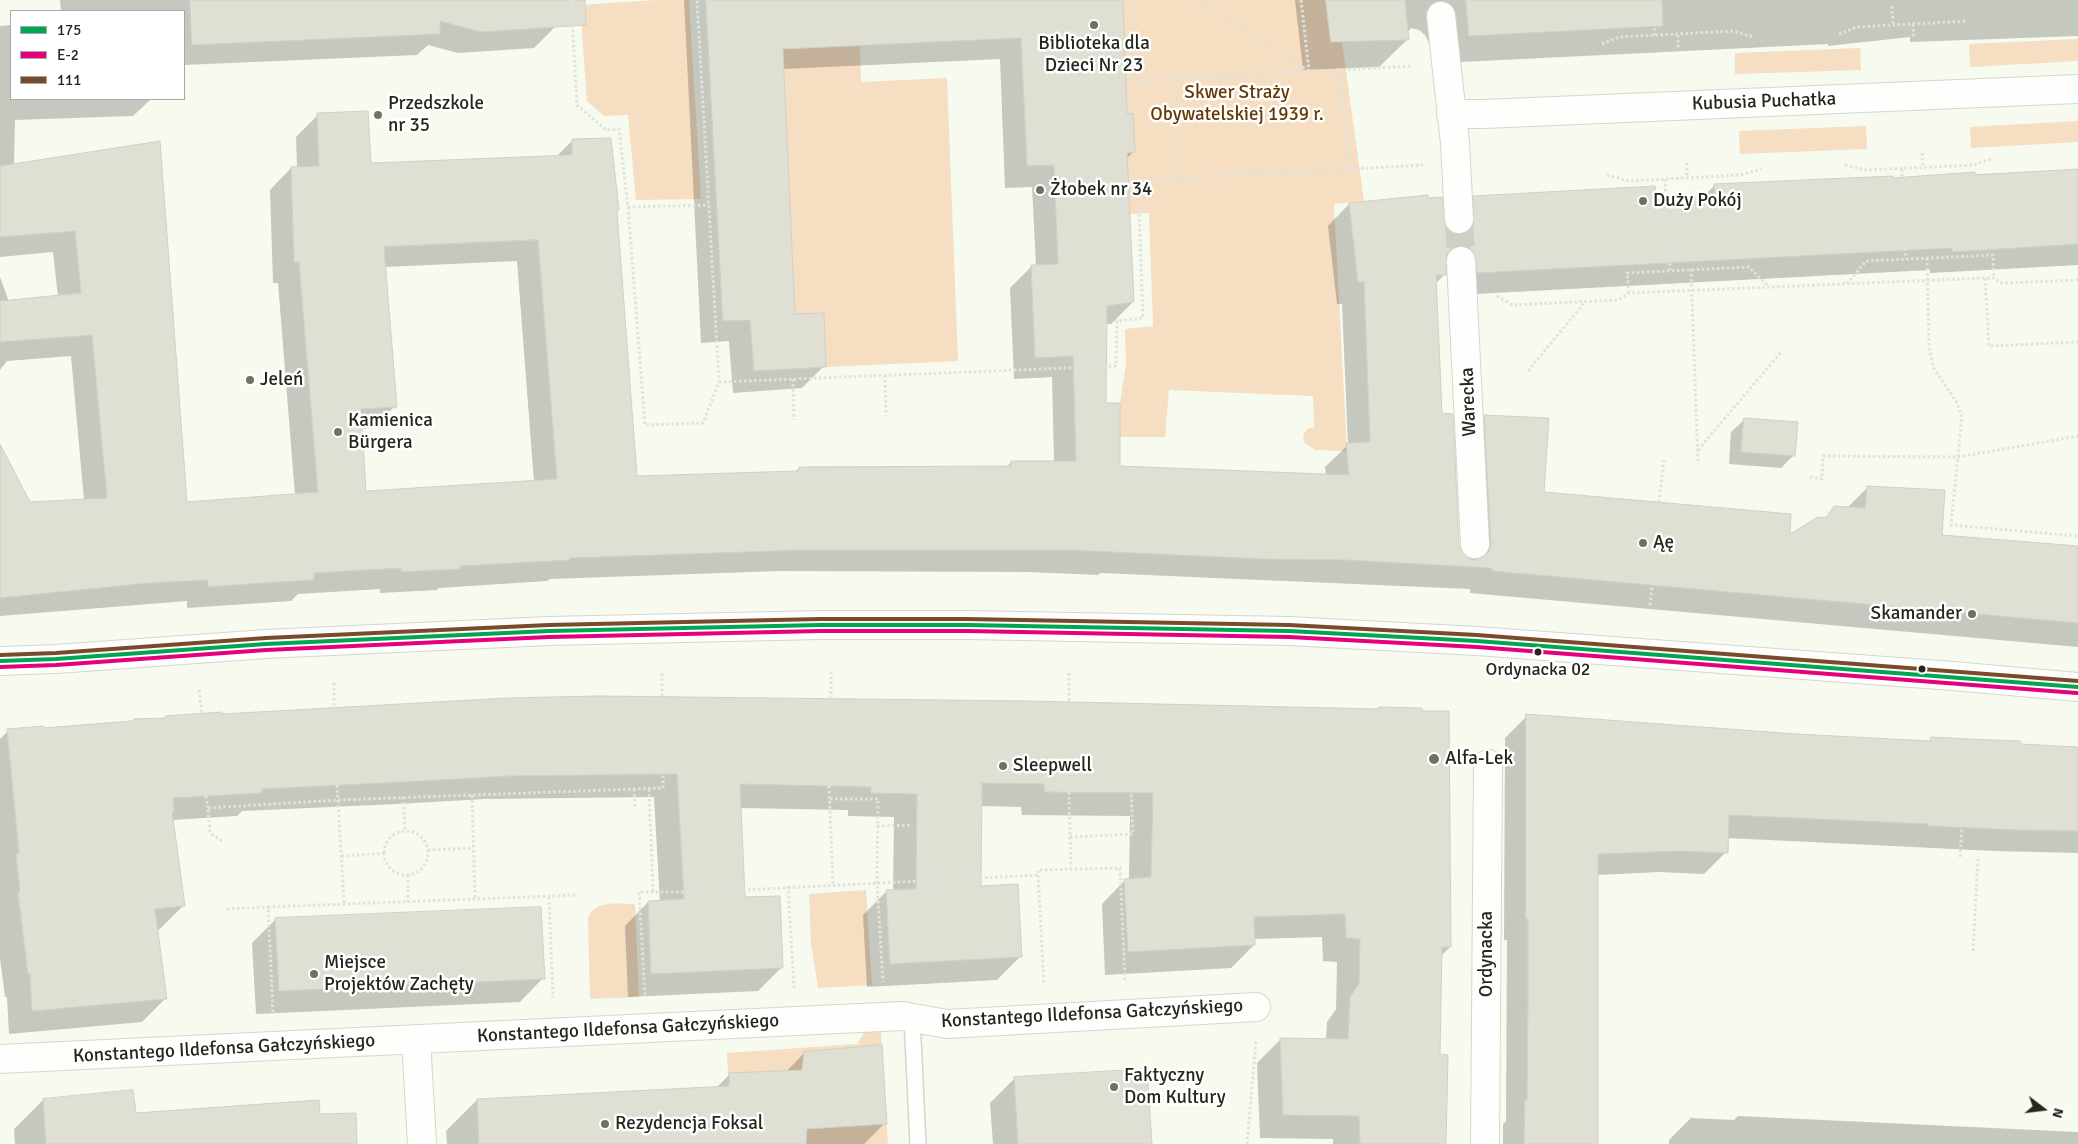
<!DOCTYPE html>
<html>
<head>
<meta charset="utf-8">
<style>
  body { margin:0 }
  #map { position:relative; width:2078px; height:1144px; overflow:hidden; background:#f7faef; font-family:Signika,sans-serif }
  canvas { display:block }
  .legend { position:absolute; left:10px; top:10px; width:175px; height:90px; box-sizing:border-box; background:#fff; border:1px solid #a7a9a4; margin:0; padding:6px 9px; list-style:none; font-size:15px; color:#24281c }
  .legend li { display:flex; align-items:center; gap:10px; height:25px }
  .legend b { width:25px; border:1px solid #a7a9a4 }
  .north { position:absolute; left:2018px; top:1084px; width:50px; height:50px; -webkit-text-stroke:4px #fff; paint-order:stroke; rotate:105deg; font-size:14px; font-weight:700; line-height:20px; text-align:center; color:#24281c }
  .north::after { content:''; display:block; margin:auto; width:18px; height:22px; background:#24281c; clip-path:polygon(50% 0,100% 100%,50% 72%,0 100%) }
</style>
</head>
<body>
<div id="map">
<canvas width="2078" height="1144"></canvas>
<ul class="legend">
<li><b style="height:6px;background:#00a651"></b>175</li>
<li><b style="height:6px;background:#e5007d"></b>E-2</li>
<li><b style="height:6px;background:#7a4b2a"></b>111</li>
</ul>
<div class="north">N</div>
</div>
<script>
const ctx = document.querySelector('canvas').getContext('2d');
ctx.lineJoin = 'round';
function paint(path, color) {
  ctx.fillStyle = color;
  ctx.fill(path, 'evenodd');
}
function strokePath(path, color, width, dash) {
  ctx.strokeStyle = color;
  ctx.lineWidth = width;
  ctx.lineCap = dash ? 'butt' : 'round';
  ctx.setLineDash(dash || []);
  ctx.stroke(path);
}
function label(font, color, halo, rows, align = 'center') {
  ctx.font = font + ' Signika,sans-serif';
  ctx.lineWidth = 5;
  ctx.setLineDash([]);
  ctx.textBaseline = 'middle';
  ctx.strokeStyle = halo;
  ctx.fillStyle = color;
  for (const [text, x, y, turn = 0] of rows) {
    ctx.save();
    ctx.translate(x, y);
    ctx.rotate((+turn || 0) * Math.PI / 180);
    ctx.textAlign = isNaN(turn) ? turn : align;
    if (halo) ctx.strokeText(text, 0, 0);
    ctx.fillText(text, 0, 0);
    ctx.restore();
  }
}
const green = new Path2D(`
  M 656,0 L 689,0 L 701,199 L 636,200 L 628,115 L 604,116 L 587,101 L 580,5 Z
  M 1123,0 L 1326,0 L 1331,42 L 1342,42 L 1364,201 L 1334,204 L 1347,451 L 1315,450 L 1304,442 L 1303,436 L 1307,429 L 1314,427 L 1313,396 L 1169,390 L 1165,437 L 1120,437 L 1120,403 L 1126,364 L 1125,329 L 1153,326 L 1149,213 L 1130,214 L 1127,153 L 1135,152 L 1133,114 L 1127,114 Z
  M 2078,39 L 2078,61 L 1970,67 L 1969,44 Z
  M 860,46 L 861,82 L 947,78 L 958,361 L 826,367 L 824,313 L 795,314 L 784,68 L 779,49 Z
  M 1860,48 L 1861,70 L 1735,74 L 1735,53 Z
  M 2078,121 L 2078,142 L 1971,148 L 1970,127 Z
  M 1866,126 L 1867,149 L 1740,154 L 1739,131 Z
  M 866,890 L 872,985 L 818,988 L 811,943 L 809,894 Z
  M 635,904 L 639,997 L 590,999 L 588,918 C 595,899 619,904 635,904 Z
  M 881,1031 L 888,1144 L 732,1144 L 727,1053 L 858,1044 L 864,1032 Z`);
const shadow = new Path2D(`
  M 60,0 L 555,0 L 556,26 L 534,48 L 458,53 L 428,45 L 417,55 L 184,65 L 184,11 L 61,11 Z
  M 684,0 L 1122,0 L 1125,115 L 1133,152 L 1126,159 L 1133,302 L 1111,324 L 1106,324 L 1104,405 L 1119,467 L 1326,475 L 1325,467 L 1348,445 L 1342,304 L 1337,304 L 1328,226 L 1349,204 L 1444,228 L 1452,235 L 1452,219 L 1474,197 L 1655,200 L 1703,197 L 1715,185 L 2078,170 L 2078,265 L 1930,273 L 1930,270 L 1456,295 L 1453,275 L 1445,267 L 1445,274 L 1435,284 L 1441,415 L 1458,545 L 1461,554 L 1469,560 L 1463,438 L 1485,416 L 1542,493 L 1789,536 L 1824,519 L 1835,507 L 1847,508 L 1867,488 L 1941,536 L 2078,547 L 2078,647 L 1470,593 L 1470,589 L 1100,573 L 1098,575 L 1029,572 L 780,571 L 550,579 L 547,581 L 439,588 L 437,590 L 380,593 L 380,589 L 298,594 L 291,601 L 187,608 L 187,601 L 0,616 L 0,473 L 29,503 L 84,500 L 71,356 L 7,361 L 0,370 L 0,277 L 9,302 L 58,297 L 53,252 L 0,257 L 0,26 L 11,25 L 11,99 L 151,99 L 133,116 L 15,120 L 14,165 L 159,142 L 186,503 L 295,495 L 278,283 L 273,283 L 270,190 L 291,168 L 297,168 L 296,137 L 318,115 L 370,164 L 556,157 L 572,141 L 615,212 L 636,477 L 795,472 L 799,468 L 1006,467 L 1012,462 L 1054,462 L 1052,377 L 1014,379 L 1010,288 L 1032,266 L 1036,266 L 1032,187 L 1005,188 L 1000,59 L 783,69 L 794,316 L 824,366 L 802,388 L 733,393 L 729,341 L 701,343 ZM 517,261 L 534,482 L 365,492 L 361,429 L 374,428 L 395,406 L 385,267 Z
  M 1295,0 L 2078,0 L 2078,36 L 1910,42 L 1910,37 L 1828,46 L 1828,44 L 1441,63 L 1440,43 L 1429,43 L 1425,35 L 1419,30 L 1411,28 L 1407,33 L 1408,39 L 1379,67 L 1303,70 Z
  M 1744,420 L 1794,455 L 1781,468 L 1729,464 L 1731,432 Z
  M 1378,709 L 1450,947 L 1441,956 L 1439,1056 L 1445,1144 L 1333,1144 L 1333,1139 L 1260,1138 L 1257,1063 L 1281,1039 L 1326,1040 L 1327,1022 L 1336,1009 L 1337,962 L 1323,961 L 1322,937 L 1254,939 L 1254,945 L 1231,968 L 1105,975 L 1102,904 L 1125,880 L 1129,880 L 1130,816 L 1022,815 L 1021,807 L 980,806 L 980,887 L 1020,957 L 997,980 L 867,987 L 863,915 L 886,892 L 893,891 L 894,817 L 848,816 L 848,810 L 740,808 L 744,898 L 781,968 L 758,991 L 628,997 L 625,926 L 648,902 L 660,902 L 654,797 L 485,799 L 397,804 L 242,811 L 237,816 L 172,820 L 183,906 L 160,929 L 156,930 L 165,999 L 142,1022 L 9,1034 L 7,997 L 5,997 L 0,958 L 0,739 L 8,731 L 163,719 L 166,717 L 221,716 L 1376,711 Z
  M 1527,716 L 1796,736 L 1928,742 L 1932,738 L 2078,748 L 2078,853 L 1995,851 L 1727,838 L 1726,852 L 1704,874 L 1659,872 L 1597,875 L 1597,1144 L 1503,1144 L 1503,1124 L 1506,1121 L 1507,940 L 1504,940 L 1505,738 Z
  M 276,919 L 543,978 L 520,1002 L 256,1014 L 252,943 Z
  M 804,1053 L 885,1123 L 864,1144 L 447,1144 L 446,1131 L 477,1100 L 716,1088 L 729,1075 L 786,1072 Z
  M 1015,1078 L 1151,1144 L 993,1144 L 990,1103 Z
  M 43,1100 L 135,1114 L 319,1115 L 356,1144 L 15,1144 L 14,1129 Z
  M 1738,1116 L 2078,1132 L 2078,1144 L 1669,1144 L 1669,1140 L 1691,1118 L 1734,1120 Z`);
const building = new Path2D(`
  M 190,0 L 585,0 L 586,25 L 481,32 L 440,21 L 440,34 L 192,45 Z
  M 706,0 L 1123,0 L 1127,114 L 1133,114 L 1135,152 L 1127,153 L 1134,302 L 1107,306 L 1106,403 L 1120,403 L 1120,466 L 1349,475 L 1346,443 L 1370,442 L 1364,282 L 1358,282 L 1349,203 L 1428,195 L 1428,198 L 1442,197 L 1446,227 L 1452,233 L 1459,235 L 1468,232 L 1473,226 L 1473,196 L 1655,186 L 1656,199 L 1715,196 L 1714,184 L 1893,176 L 1893,178 L 1975,172 L 1975,175 L 2078,169 L 2078,244 L 1952,252 L 1952,248 L 1477,273 L 1474,253 L 1469,247 L 1461,245 L 1452,248 L 1447,254 L 1446,275 L 1436,275 L 1442,413 L 1453,414 L 1459,545 L 1462,552 L 1467,558 L 1475,560 L 1483,557 L 1489,552 L 1491,544 L 1484,415 L 1549,418 L 1544,492 L 1791,514 L 1790,534 L 1818,517 L 1826,518 L 1834,506 L 1865,508 L 1867,486 L 1945,490 L 1942,535 L 2078,546 L 2078,623 L 1492,571 L 1492,568 L 1347,560 L 1263,559 L 1070,550 L 803,550 L 570,558 L 570,560 L 460,566 L 460,569 L 401,572 L 401,568 L 314,573 L 314,580 L 262,583 L 208,587 L 208,580 L 149,583 L 0,598 L 0,444 L 30,502 L 107,498 L 92,335 L 0,342 L 0,301 L 81,293 L 75,231 L 0,237 L 0,166 L 160,141 L 187,502 L 318,492 L 299,262 L 294,262 L 291,167 L 319,166 L 317,113 L 368,111 L 371,163 L 572,155 L 572,139 L 611,138 L 619,210 L 617,211 L 637,476 L 798,471 L 799,467 L 1011,466 L 1011,461 L 1076,461 L 1073,356 L 1035,358 L 1031,265 L 1058,264 L 1054,165 L 1027,166 L 1021,38 L 783,49 L 795,314 L 824,313 L 826,367 L 754,371 L 750,320 L 723,321 ZM 538,240 L 557,479 L 366,491 L 361,409 L 397,407 L 384,247 Z
  M 1326,0 L 1405,0 L 1409,40 L 1331,42 Z
  M 1466,0 L 1662,0 L 1663,26 L 1469,36 Z
  M 1744,418 L 1798,422 L 1795,456 L 1741,452 Z
  M 599,696 L 1027,701 L 1378,709 L 1378,707 L 1422,708 L 1422,711 L 1449,711 L 1451,947 L 1442,947 L 1440,1054 L 1448,1055 L 1446,1144 L 1360,1144 L 1359,1116 L 1283,1115 L 1280,1038 L 1348,1039 L 1350,997 L 1359,984 L 1360,939 L 1346,938 L 1345,914 L 1254,917 L 1255,945 L 1128,952 L 1124,879 L 1151,877 L 1153,793 L 1045,792 L 1044,784 L 982,783 L 981,886 L 1018,884 L 1022,957 L 890,964 L 886,890 L 916,889 L 917,794 L 871,793 L 871,787 L 740,784 L 745,897 L 780,896 L 783,968 L 651,974 L 648,901 L 684,899 L 677,774 L 509,776 L 422,781 L 262,789 L 262,793 L 173,798 L 174,811 L 172,811 L 185,906 L 155,909 L 167,999 L 32,1011 L 30,974 L 28,974 L 18,893 L 20,892 L 16,854 L 19,853 L 7,729 L 43,726 L 43,728 L 132,721 L 134,719 L 166,718 L 165,716 L 222,712 L 222,714 L 507,698 Z
  M 1526,714 L 1796,734 L 1931,741 L 1931,737 L 1968,739 L 2020,741 L 2021,744 L 2078,747 L 2078,831 L 2018,830 L 1928,826 L 1928,824 L 1729,815 L 1728,853 L 1681,851 L 1598,854 L 1598,1144 L 1524,1144 L 1525,1100 L 1527,1100 L 1528,1004 L 1528,919 L 1526,919 Z
  M 541,907 L 545,979 L 279,991 L 275,918 Z
  M 882,1045 L 887,1124 L 807,1129 L 806,1144 L 479,1144 L 477,1099 L 729,1086 L 729,1073 L 802,1070 L 804,1052 Z
  M 1147,1069 L 1152,1144 L 1018,1144 L 1014,1077 Z
  M 133,1090 L 136,1113 L 319,1100 L 320,1114 L 356,1113 L 357,1144 L 46,1144 L 43,1099 Z`);
const minorTunnel = new Path2D(`
  M 1459,219 L 1461,261`);
const path = new Path2D(`
  M 571,0 L 577,105 L 606,130 L 619,129 L 628,207 L 645,425 L 703,423 L 719,382 L 697,0
  M 1197,0 L 1309,71
  M 1301,0 L 1309,71
  M 1892,6 L 1893,25
  M 1654,18 L 1655,36
  M 1913,24 L 1914,39
  M 1839,34 L 1857,27 L 1967,21
  M 1678,35 L 1678,50
  M 1602,44 L 1619,37 L 1733,31 L 1753,37
  M 1338,70 L 1413,66
  M 1171,79 L 1338,70 L 1351,169 L 1175,178
  M 1922,153 L 1923,167
  M 1687,163 L 1687,178
  M 1845,165 L 1866,170 L 1973,165 L 1991,159
  M 1351,169 L 1423,165
  M 1902,169 L 1902,185
  M 1607,175 L 1629,181 L 1740,175 L 1762,169
  M 1665,179 L 1666,198
  M 628,207 L 709,205
  M 1905,243 L 1906,259
  M 1669,253 L 1670,270
  M 1927,258 L 1929,345 L 1933,367 L 1957,403 L 1962,417 L 1951,525 L 2078,536
  M 1691,269 L 1698,464
  M 1985,278 L 1989,346 L 2078,342
  M 1847,284 L 1866,261 L 1993,255 L 1994,278
  M 1629,293 L 1627,273 L 1749,267 L 1769,287
  M 1497,296 L 1512,305 L 1618,300 L 1629,293 L 1985,278 L 1994,278 L 2001,283 L 2078,280
  M 1528,371 L 1585,302
  M 885,375 L 886,416
  M 793,379 L 794,420
  M 719,382 L 1116,366 L 1117,321 L 1143,318 L 1138,180 L 1175,178 L 1171,79 L 1135,81 L 1132,0
  M 1698,450 L 1782,351
  M 1810,477 L 1822,479 L 1823,456 L 1958,457 L 2078,436
  M 1659,502 L 1664,460
  M 1650,605 L 1652,586
  M 1069,673 L 1069,702
  M 334,683 L 334,709
  M 199,690 L 202,714
  M 662,696 L 662,673
  M 831,699 L 831,671
  M 337,785 L 344,904
  M 829,786 L 833,885
  M 634,789 L 635,808
  M 649,789 L 653,891
  M 1069,792 L 1071,870
  M 472,795 L 475,899
  M 206,796 L 208,808
  M 403,797 L 405,831
  M 830,799 L 878,799 L 877,883 L 883,982
  M 877,826 L 910,825
  M384 853a22 22 0 1 1 44 0a22 22 0 1 1-44 0Z
  M 1070,837 L 1133,834 L 1131,785
  M 222,841 L 210,833 L 208,808 L 338,800 L 663,788 L 663,774
  M 428,850 L 473,848
  M 342,856 L 385,853
  M 1960,857 L 1962,827
  M 408,875 L 408,902
  M 1038,875 L 1044,985
  M 960,879 L 1038,875 L 1038,870 L 1120,868 L 1125,980
  M 788,886 L 794,988
  M 723,891 L 942,880
  M 549,897 L 553,998
  M 227,909 L 268,907
  M 1973,951 L 1978,858
  M 645,995 L 639,892 L 705,892
  M 273,1012 L 268,907 L 577,895
  M 1247,1144 L 1256,1042`);
const service = new Path2D(`
  M 912,1018 L 918,1144`);
const minor = new Path2D(`
  M 1441,16 L 1455,143 L 1459,219
  M 1451,114 L 1483,114 L 2078,89
  M 1461,261 L 1475,544
  M 0,661 L 56,659 L 266,644 L 549,631 L 820,625 L 967,625 L 1289,631 L 1477,641 L 1953,676 L 2078,687
  M 416,1039 L 422,1144
  M 0,1059 L 902,1016 L 947,1024 L 1256,1007
  M 1485,1144 L 1488,764`);
const bus1 = new Path2D(`
  M 0,661 L 56,659 L 266,644 L 549,631 L 820,625 L 967,625 L 1289,631 L 1477,641 L 2078,687`);
const bus2 = new Path2D(`
  M 0,667 L 56,665 L 266,650 L 549,637 L 820,631 L 967,631 L 1289,637 L 1477,647 L 2077,693`);
const bus3 = new Path2D(`
  M 0,655 L 56,653 L 266,638 L 549,625 L 820,619 L 967,619 L 1289,625 L 1477,635 L 2078,681`);
const markers = [
  [1094,25,5,"#6e7266"],
  [378,115,5,"#6e7266"],
  [1040,190,5,"#6e7266"],
  [1643,201,5,"#6e7266"],
  [250,380,5,"#6e7266"],
  [338,432,5,"#6e7266"],
  [1643,543,5,"#6e7266"],
  [1972,614,5,"#6e7266"],
  [1538,652,4.5,"#24281c"],
  [1922,669,4.5,"#24281c"],
  [1434,759,6,"#6e7266"],
  [1003,766,5,"#6e7266"],
  [314,974,5,"#6e7266"],
  [1114,1087,5,"#6e7266"],
  [605,1124,5,"#6e7266"]
];
const busNames = [
  ["Ordynacka 02",1538,670]
];
const poiNames = [
  ["Biblioteka dla",1094,44,"center"],
  ["Dzieci Nr 23",1094,66,"center"],
  ["Przedszkole",388,104],
  ["nr 35",388,126],
  ["Żłobek nr 34",1050,190],
  ["Duży Pokój",1653,201],
  ["Jeleń",260,380],
  ["Kamienica",348,421],
  ["Bürgera",348,443],
  ["Ąę",1653,543],
  ["Skamander",1962,614,"right"],
  ["Alfa-Lek",1445,759],
  ["Sleepwell",1013,766],
  ["Miejsce",324,963],
  ["Projektów Zachęty",324,985],
  ["Faktyczny",1124,1076],
  ["Dom Kultury",1124,1098],
  ["Rezydencja Foksal",615,1124]
];
const parkNames = [
  ["Skwer Straży",1237,93],
  ["Obywatelskiej 1939 r.",1237,115]
];
const streetNames = [
  ["Kubusia Puchatka",1764,102,-2],
  ["Warecka",1469,402,-92],
  ["Ordynacka",1487,954,-90],
  ["Konstantego Ildefonsa Gałczyńskiego",1092,1014,-3],
  ["Konstantego Ildefonsa Gałczyńskiego",628,1029,-3],
  ["Konstantego Ildefonsa Gałczyńskiego",224,1049,-3]
];
paint(green, '#f5dec1');
paint(shadow, '#0003');
paint(building, '#dfdfd4');
strokePath(building, '#d0d0c5', 1);
strokePath(minorTunnel, '#cdd0c5', 28, [28, 14]);
strokePath(service, '#d3d7cc', 18);
strokePath(minor, '#d3d7cc', 30);
strokePath(path, '#e1e2de', 3, [2.5, 2.5]);
strokePath(service, '#fefefd', 15);
strokePath(minor, '#fefefd', 28);
strokePath(bus1, '#00a651', 4);
strokePath(bus2, '#e5007d', 4);
strokePath(bus3, '#7a4b2a', 4);
for (const [x, y, r, color] of markers) {
  const dot = new Path2D();
  dot.arc(x, y, r, 0, 2 * Math.PI);
  ctx.fillStyle = color;
  ctx.fill(dot);
  strokePath(dot, '#fff', 2);
}
label('18px', '#24281c', '#fff', busNames);
label('19px', '#24281c', '#fff', poiNames, 'left');
label('19px', '#643a03', '#fff', parkNames);
label('19px', '#24281c', '#fff', streetNames);
</script>
</body>
</html>
